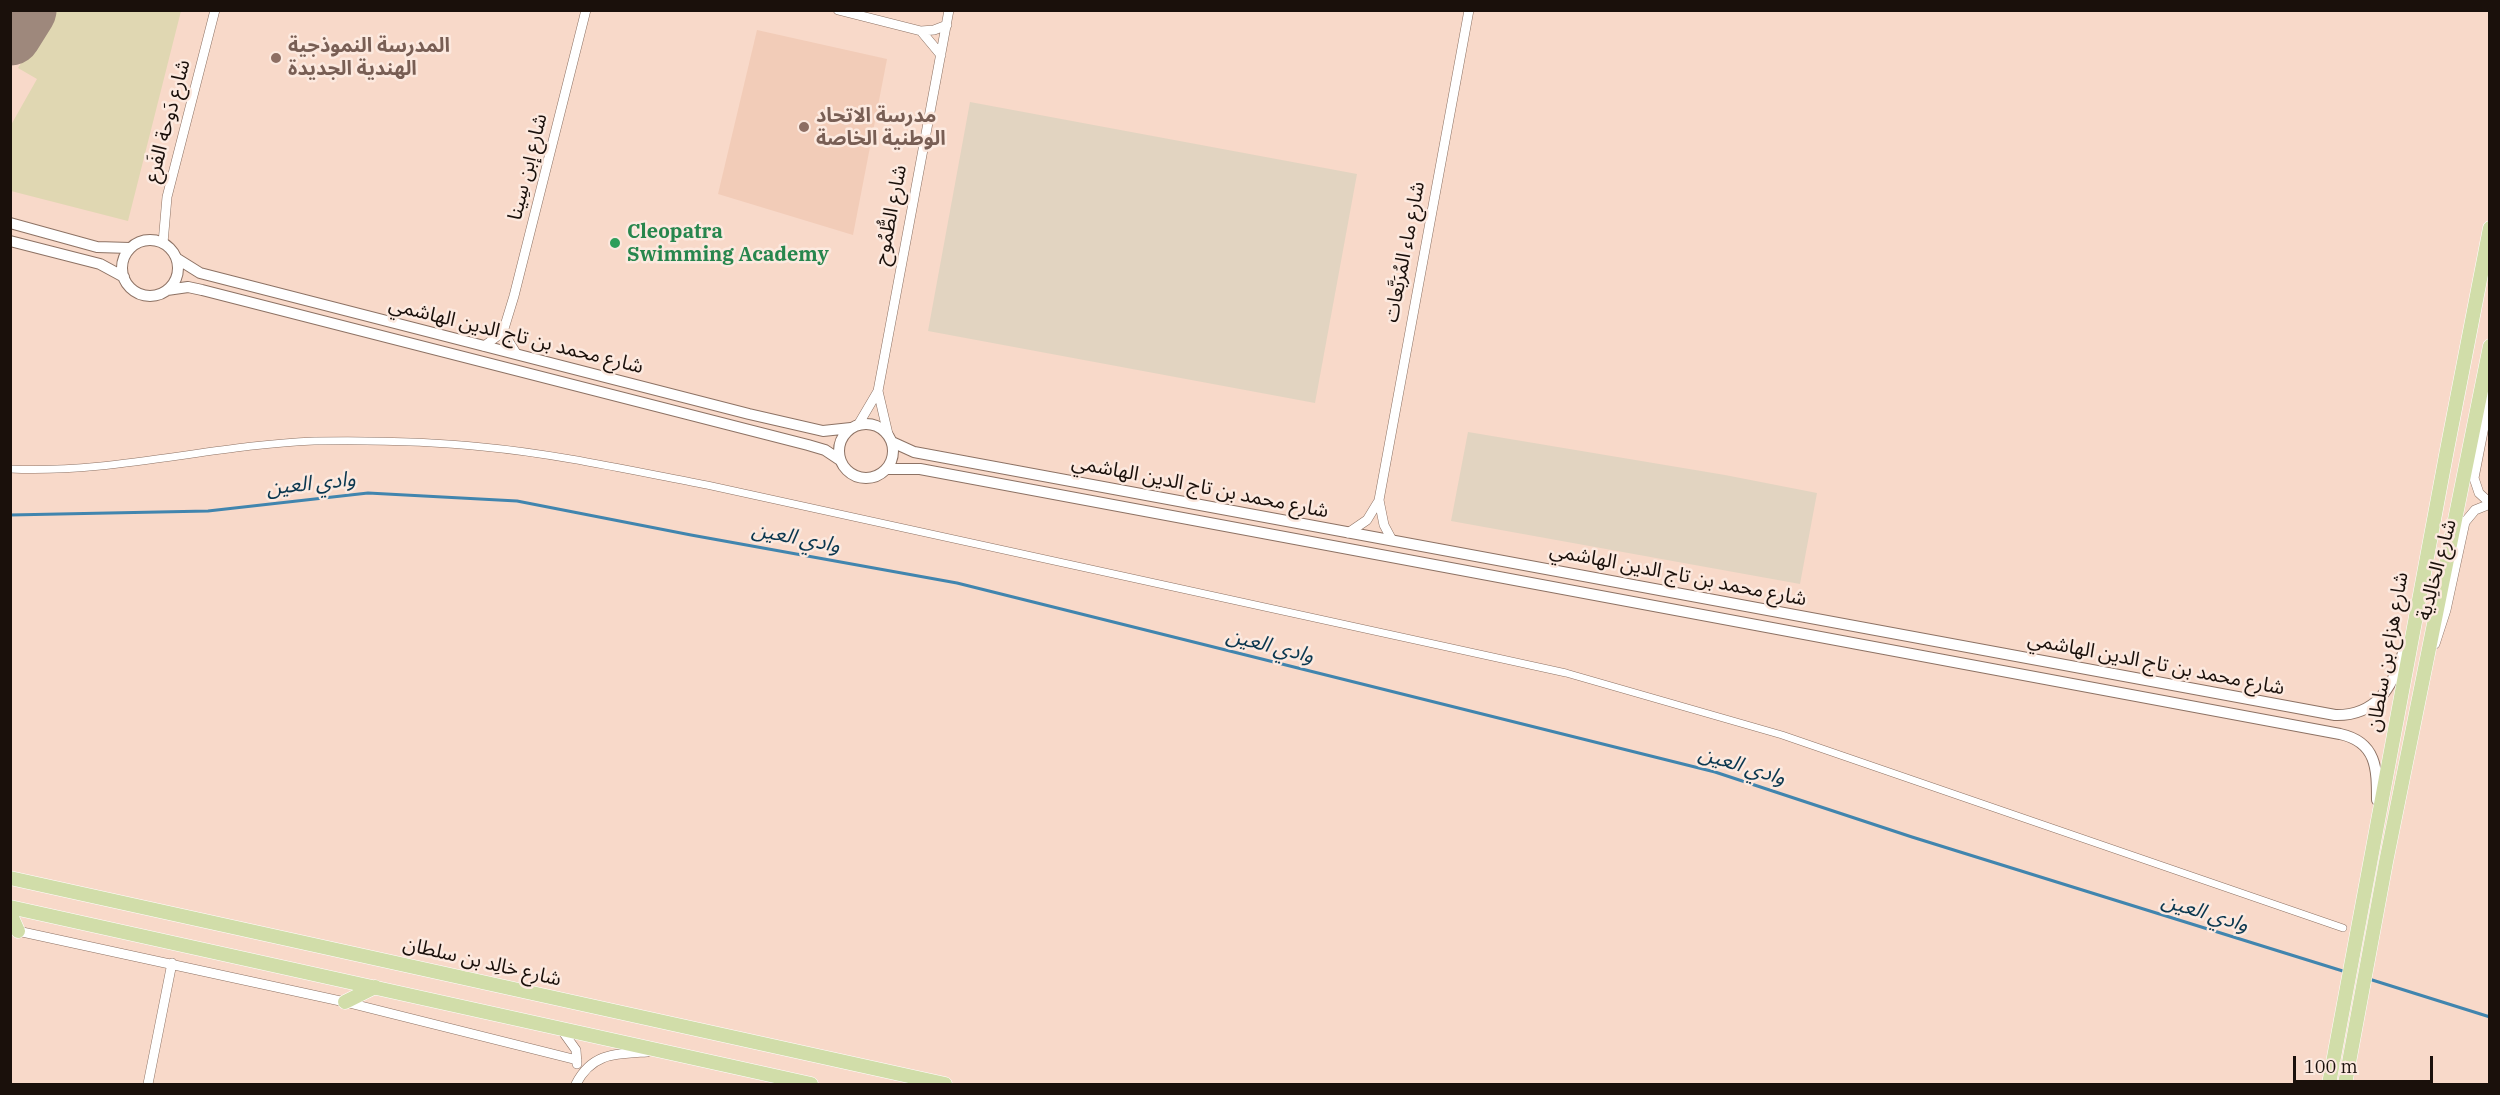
<!DOCTYPE html>
<html>
<head>
<meta charset="utf-8">
<style>
  body { margin:0 }
  #map { position:relative; width:2500px; height:1095px; overflow:hidden; background:#f8d9c9; font-family:"IBM Plex Serif",serif }
  canvas { display:block }
  .frame { position:absolute; inset:0; border:12px solid #1a100b; pointer-events:none }
  .scale { position:absolute; left:2293px; top:1056px; width:140px; height:27px; box-sizing:border-box; border:3px solid #1a100b; border-top:0; padding-left:8px; font-size:18px; line-height:21px; white-space:nowrap; color:#1a100b; -webkit-text-stroke:4px #fce9df; paint-order:stroke }
</style>
</head>
<body>
<div id="map">
<canvas width="2500" height="1095"></canvas>
<div class="frame"></div>
<div class="scale">100 m</div>
</div>
<script>
const ctx = document.querySelector('canvas').getContext('2d');
ctx.lineJoin = 'round';
function paint(path, color) {
  ctx.fillStyle = color;
  ctx.fill(path, 'evenodd');
}
function strokePath(path, color, width, dash) {
  ctx.strokeStyle = color;
  ctx.lineWidth = width;
  ctx.lineCap = dash ? 'butt' : 'round';
  ctx.setLineDash(dash || []);
  ctx.stroke(path);
}
function label(font, color, halo, rows, align = 'center') {
  ctx.font = font + ' "IBM Plex Serif","Noto Sans Arabic",serif';
  ctx.lineWidth = 5;
  ctx.setLineDash([]);
  ctx.textBaseline = 'middle';
  ctx.strokeStyle = halo;
  ctx.fillStyle = color;
  for (const [text, x, y, turn = 0] of rows) {
    ctx.save();
    ctx.translate(x, y);
    ctx.rotate((+turn || 0) * Math.PI / 180);
    ctx.textAlign = isNaN(turn) ? turn : align;
    if (halo) ctx.strokeText(text, 0, 0);
    ctx.fillText(text, 0, 0);
    ctx.restore();
  }
}
const built = new Path2D(`
  M 757,30 L 887,59 L 853,235 L 718,194 Z`);
const industrial = new Path2D(`
  M 970,102 L 1357,174 L 1315,403 L 928,331 Z
  M 1468,432 L 1725,475 L 1817,493 L 1800,584 L 1451,521 Z`);
const sand = new Path2D(`
  M 53,11 L 181,11 L 128,221 L 11,191 L 11,125 L 37,79 L 18,68 Z`);
const stream = new Path2D(`
  M 10,515 L 208,511 L 368,493 L 517,501 L 691,535 L 957,583 L 1715,772 L 1912,837 L 2346,972
  M 2369,979 L 2490,1017`);
const runway = new Path2D(`
  M 10,34 L 25,10`);
const pedestrian = new Path2D(`
  M 10,469 C 112,474 213,445 314,441 C 371,440 426,441 483,447 C 558,454 633,471 707,485 L 1566,673 L 1782,735 L 2343,928`);
const minor = new Path2D(`
  M 838,10 L 921,31 L 934,30 L 947,25
  M 921,31 L 941,55
  M 163,243 L 167,197 L 215,10
  M 503,332 L 516,353
  M 484,346 L 503,332 L 514,296 L 586,10
  M 878,391 L 888,434
  M 2490,396 L 2474,478 L 2479,493 L 2490,503
  M 858,425 L 878,391 L 949,10
  M 1348,533 L 1367,520 L 1378,502
  M 1392,540 L 1384,525 L 1379,500 L 1469,10
  M 2435,644 L 2446,610 L 2465,522 L 2475,510 L 2490,504
  M 13,930 L 345,1002 L 577,1060
  M 561,1029 L 576,1050 L 577,1064
  M 148,1084 L 172,963
  M 576,1084 C 592,1053 614,1054 647,1052`);
const tertiary = new Path2D(`
  M 10,223 L 97,247 L 130,248
  M122 268a28 28 0 1 1 56 0a28 28 0 1 1-56 0Z
  M 10,241 L 100,264 L 124,277
  M 176,258 L 200,273 L 749,414 L 823,431 L 851,428
  M 167,290 L 188,287 L 202,290 L 808,445 L 825,450 L 840,460
  M839 451a27 27 0 1 1 54 0a27 27 0 1 1-54 0Z
  M 892,442 L 914,452 L 2335,715 C 2376,716 2392,688 2403,653
  M 887,469 L 920,469 L 2340,734 C 2377,742 2377,769 2377,800`);
const primary = new Path2D(`
  M 10,878 L 945,1084
  M 10,907 L 811,1084
  M 10,913 L 18,931
  M 345,1002 L 375,987
  M 2329,1084 C 2381,799 2434,513 2490,228
  M 2345,1084 L 2386,862 L 2490,346`);
const markers = [
  [276,58,6,"#8d6e63"],
  [804,127,6,"#8d6e63"],
  [615,243,6,"#2e9e5b"]
];
const educationNames = [
  ["المدرسة النموذجية",288,46],
  ["الهندية الجديدة",288,69],
  ["مدرسة الاتحاد",816,116],
  ["الوطنية الخاصة",816,139]
];
const streetNames = [
  ["شارع دَوحة الفَرع",168,121,-75],
  ["شارع إبن سِينا",528,167,-76],
  ["شارع الطُّمُوح",891,215,-79],
  ["شارع ماء المُرَبَّعات",1405,252,-79],
  ["شارع محمد بن تاج الدين الهاشمي",516,336,14],
  ["شارع محمد بن تاج الدين الهاشمي",1200,487,11],
  ["شارع الخالِدية",2437,570,-75],
  ["شارع محمد بن تاج الدين الهاشمي",1678,575,11],
  ["شارع هزاع بن سلطان",2388,652,-80],
  ["شارع محمد بن تاج الدين الهاشمي",2156,664,11],
  ["شارع خالِد بن سلطان",482,962,13]
];
const leisureNames = [
  ["Cleopatra",627,232],
  ["Swimming Academy",627,255]
];
const waterNames = [
  ["وادي العين",311,484,-6],
  ["وادي العين",796,538,11],
  ["وادي العين",1270,646,14],
  ["وادي العين",1742,766,17],
  ["وادي العين",2205,913,17]
];
paint(built, '#f2ccb8');
paint(industrial, '#e2d4c1');
paint(sand, '#e0d7b2');
strokePath(stream, '#4185ae', 3);
strokePath(runway, '#9e887c', 63);
strokePath(pedestrian, '#8d7264', 8);
strokePath(minor, '#8d7264', 10);
strokePath(tertiary, '#8d7264', 12);
strokePath(primary, '#fff', 15);
strokePath(pedestrian, '#fff', 7);
strokePath(minor, '#fff', 9);
strokePath(tertiary, '#fff', 10);
strokePath(primary, '#d1dda9', 14);
for (const [x, y, r, color] of markers) {
  const dot = new Path2D();
  dot.arc(x, y, r, 0, 2 * Math.PI);
  ctx.fillStyle = color;
  ctx.fill(dot);
  strokePath(dot, '#fce9df', 2);
}
label('bold 20px', '#785e54', '#fce9df', educationNames, 'left');
label('20px', '#1a100b', '#fce9df', streetNames);
label('bold 20px', '#27864d', '#fce9df', leisureNames, 'left');
label('italic 21px', '#0a374f', '#fce9df', waterNames);
</script>
</body>
</html>
